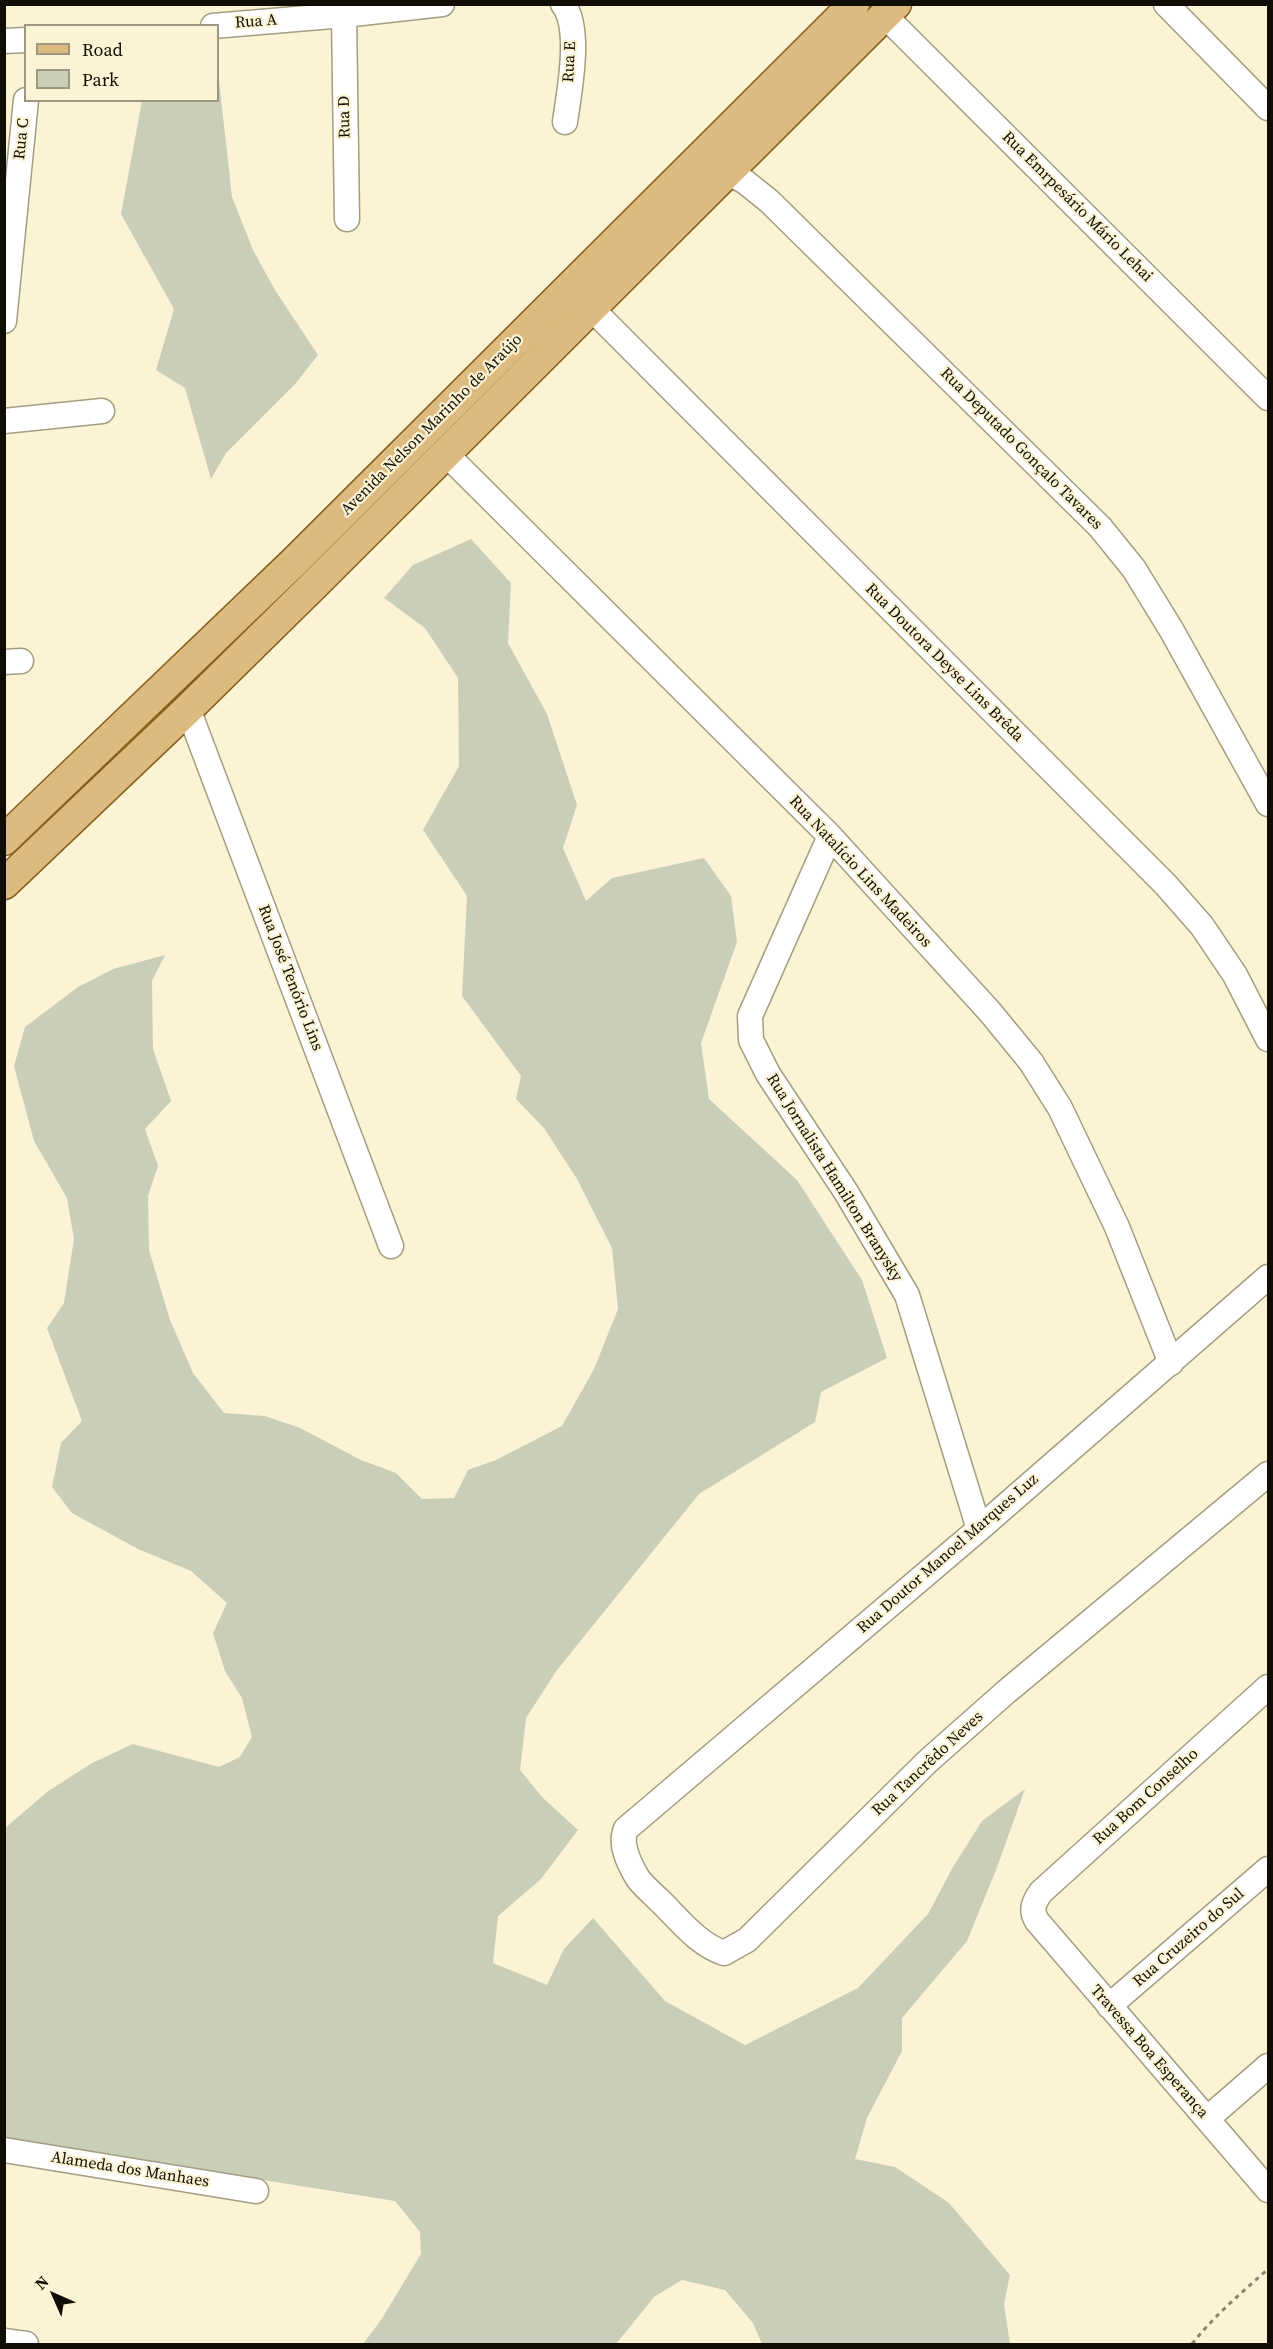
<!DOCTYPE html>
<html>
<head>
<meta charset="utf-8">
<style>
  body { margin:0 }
  #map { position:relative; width:1273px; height:2349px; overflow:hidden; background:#fbf3d4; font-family:"Source Serif 4",serif }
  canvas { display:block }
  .frame { position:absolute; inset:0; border:6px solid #100d04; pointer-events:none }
  .legend { position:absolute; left:24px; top:24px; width:195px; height:78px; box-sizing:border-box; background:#fbf3d4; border:2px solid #9d9781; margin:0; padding:8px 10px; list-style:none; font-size:18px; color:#100d04 }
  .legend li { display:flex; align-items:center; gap:12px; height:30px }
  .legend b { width:30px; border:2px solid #9d9781 }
  .north { position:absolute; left:24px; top:2265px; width:60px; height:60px; -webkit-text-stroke:4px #fbf3d4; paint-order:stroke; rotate:315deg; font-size:16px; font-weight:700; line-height:24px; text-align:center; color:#100d04 }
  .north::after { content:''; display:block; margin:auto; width:21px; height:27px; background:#100d04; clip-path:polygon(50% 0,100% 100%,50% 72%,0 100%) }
</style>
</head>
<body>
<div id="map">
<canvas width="1273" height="2349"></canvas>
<div class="frame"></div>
<ul class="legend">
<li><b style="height:8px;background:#ddba7f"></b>Road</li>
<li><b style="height:16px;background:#c9ceb9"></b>Park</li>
</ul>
<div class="north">N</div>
</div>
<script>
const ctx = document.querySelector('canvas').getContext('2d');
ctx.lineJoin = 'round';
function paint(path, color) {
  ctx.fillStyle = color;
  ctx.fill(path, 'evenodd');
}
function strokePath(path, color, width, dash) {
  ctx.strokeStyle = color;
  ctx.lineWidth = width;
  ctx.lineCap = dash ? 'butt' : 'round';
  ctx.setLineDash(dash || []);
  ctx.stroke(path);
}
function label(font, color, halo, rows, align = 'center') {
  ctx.font = font + ' "Source Serif 4",serif';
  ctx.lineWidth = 4.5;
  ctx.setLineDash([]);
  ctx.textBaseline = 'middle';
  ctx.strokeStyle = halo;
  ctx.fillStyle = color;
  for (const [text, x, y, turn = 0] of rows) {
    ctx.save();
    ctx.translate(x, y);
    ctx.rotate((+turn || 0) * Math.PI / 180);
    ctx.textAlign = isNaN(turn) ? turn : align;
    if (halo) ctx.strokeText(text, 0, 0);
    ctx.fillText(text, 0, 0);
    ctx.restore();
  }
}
const green = new Path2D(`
  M 218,71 L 232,197 L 253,250 L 275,290 L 318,355 L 296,383 L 226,453 L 211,479 L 185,388 L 156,370 L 174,309 L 121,214 L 142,101 L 218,100 Z
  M 471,539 L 511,583 L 508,643 L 547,714 L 577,805 L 563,848 L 586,901 L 612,878 L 704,858 L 731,896 L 737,942 L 701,1043 L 709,1099 L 797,1180 L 862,1280 L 887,1358 L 821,1392 L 815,1422 L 699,1494 L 557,1670 L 526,1718 L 520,1770 L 542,1797 L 578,1830 L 540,1880 L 498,1916 L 493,1963 L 547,1985 L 564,1949 L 593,1918 L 665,2001 L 745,2045 L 858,1988 L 928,1914 L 953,1867 L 982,1821 L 1025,1789 L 996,1870 L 967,1941 L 902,2018 L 902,2051 L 867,2118 L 855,2159 L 895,2167 L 949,2203 L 1010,2275 L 1004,2304 L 1010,2344 L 762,2344 L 753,2323 L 725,2290 L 682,2280 L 654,2297 L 616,2344 L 363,2344 L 381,2320 L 421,2254 L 420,2232 L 395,2201 L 5,2139 L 4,1829 L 47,1792 L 92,1763 L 133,1744 L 219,1767 L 240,1757 L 252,1737 L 242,1698 L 225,1671 L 213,1633 L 227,1603 L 191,1571 L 138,1549 L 72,1513 L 52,1487 L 61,1443 L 82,1421 L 47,1328 L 64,1303 L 74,1239 L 67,1198 L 34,1141 L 14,1066 L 25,1027 L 78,987 L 113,969 L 165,955 L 152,981 L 153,1049 L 171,1101 L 145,1129 L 158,1166 L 148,1196 L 149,1250 L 170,1320 L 193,1373 L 224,1413 L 265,1416 L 300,1428 L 361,1460 L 396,1473 L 422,1499 L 454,1498 L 468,1470 L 496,1460 L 562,1426 L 594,1369 L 618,1309 L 612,1248 L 577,1179 L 544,1128 L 516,1099 L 521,1076 L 462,996 L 467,896 L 423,830 L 459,766 L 458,678 L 425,628 L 384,598 L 413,565 Z`);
const path = new Path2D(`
  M 1192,2344 C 1214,2316 1241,2293 1268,2269`);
const minor = new Path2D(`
  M 563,4 C 582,28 569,93 565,122
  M 1166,4 L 1268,108
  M 344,15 L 347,219
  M 885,16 L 1268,398
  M 213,26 L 344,15 L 442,4
  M 4,41 L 26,40
  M 713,166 L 744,181 L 769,201 L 1100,527 L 1134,569 L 1172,631 L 1268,804
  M 591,308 L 1166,885 L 1202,926 L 1235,975 L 1268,1039
  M 4,321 L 26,100
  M 4,421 L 102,411
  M 446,454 L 830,836 L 990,1012 L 1031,1062 L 1060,1108 L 1117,1227 L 1171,1363
  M 4,662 L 21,661
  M 188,709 L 391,1246
  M 830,836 L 750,1016 L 751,1040 L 768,1074 L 846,1192 L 907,1295 L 979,1529
  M 1268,1277 L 979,1529 L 626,1829 C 619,1844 629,1863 637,1877 C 642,1885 652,1893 659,1900 C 679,1919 697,1944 724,1953 L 747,1940 L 928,1761 L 1006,1692 L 1268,1474
  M 1268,1687 L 1041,1892 C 1034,1902 1030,1910 1037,1921 L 1268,2190
  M 1109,2006 L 1268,1869
  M 1208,2118 L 1268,2066
  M 4,2150 L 256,2191
  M 4,2341 L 26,2344`);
const major = new Path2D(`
  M 4,840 L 294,562 L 854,4
  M 4,884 L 188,709 L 315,584 L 896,4`);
const streetNames = [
  ["Rua A",256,22,-4],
  ["Rua E",570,62,-87],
  ["Rua D",345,117,-91],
  ["Rua C",22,139,-84],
  ["Rua Emrpesário Mário Lehai",1077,207,45],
  ["Avenida Nelson Marinho de Araújo",432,425,-45],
  ["Rua Deputado Gonçalo Tavares",1021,449,45],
  ["Rua Doutora Deyse Lins Brêda",944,663,45],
  ["Rua Natalício Lins Madeiros",860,872,47],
  ["Rua José Tenório Lins",290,978,69],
  ["Rua Jornalista Hamilton Branysky",834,1178,58],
  ["Rua Doutor Manoel Marques Luz",948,1554,-41],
  ["Rua Tancrêdo Neves",928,1764,-43],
  ["Rua Bom Conselho",1146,1797,-42],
  ["Rua Cruzeiro do Sul",1189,1938,-41],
  ["Travessa Boa Esperança",1149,2052,49],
  ["Alameda dos Manhaes",130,2170,9]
];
paint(green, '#c9ceb9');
strokePath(minor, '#a49d80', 27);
strokePath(major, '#86601c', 33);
strokePath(path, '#8b8671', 3, [4.5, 4.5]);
strokePath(minor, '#fff', 24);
strokePath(major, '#ddba7f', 30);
label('16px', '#100d04', '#fbf3d4', streetNames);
</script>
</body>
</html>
